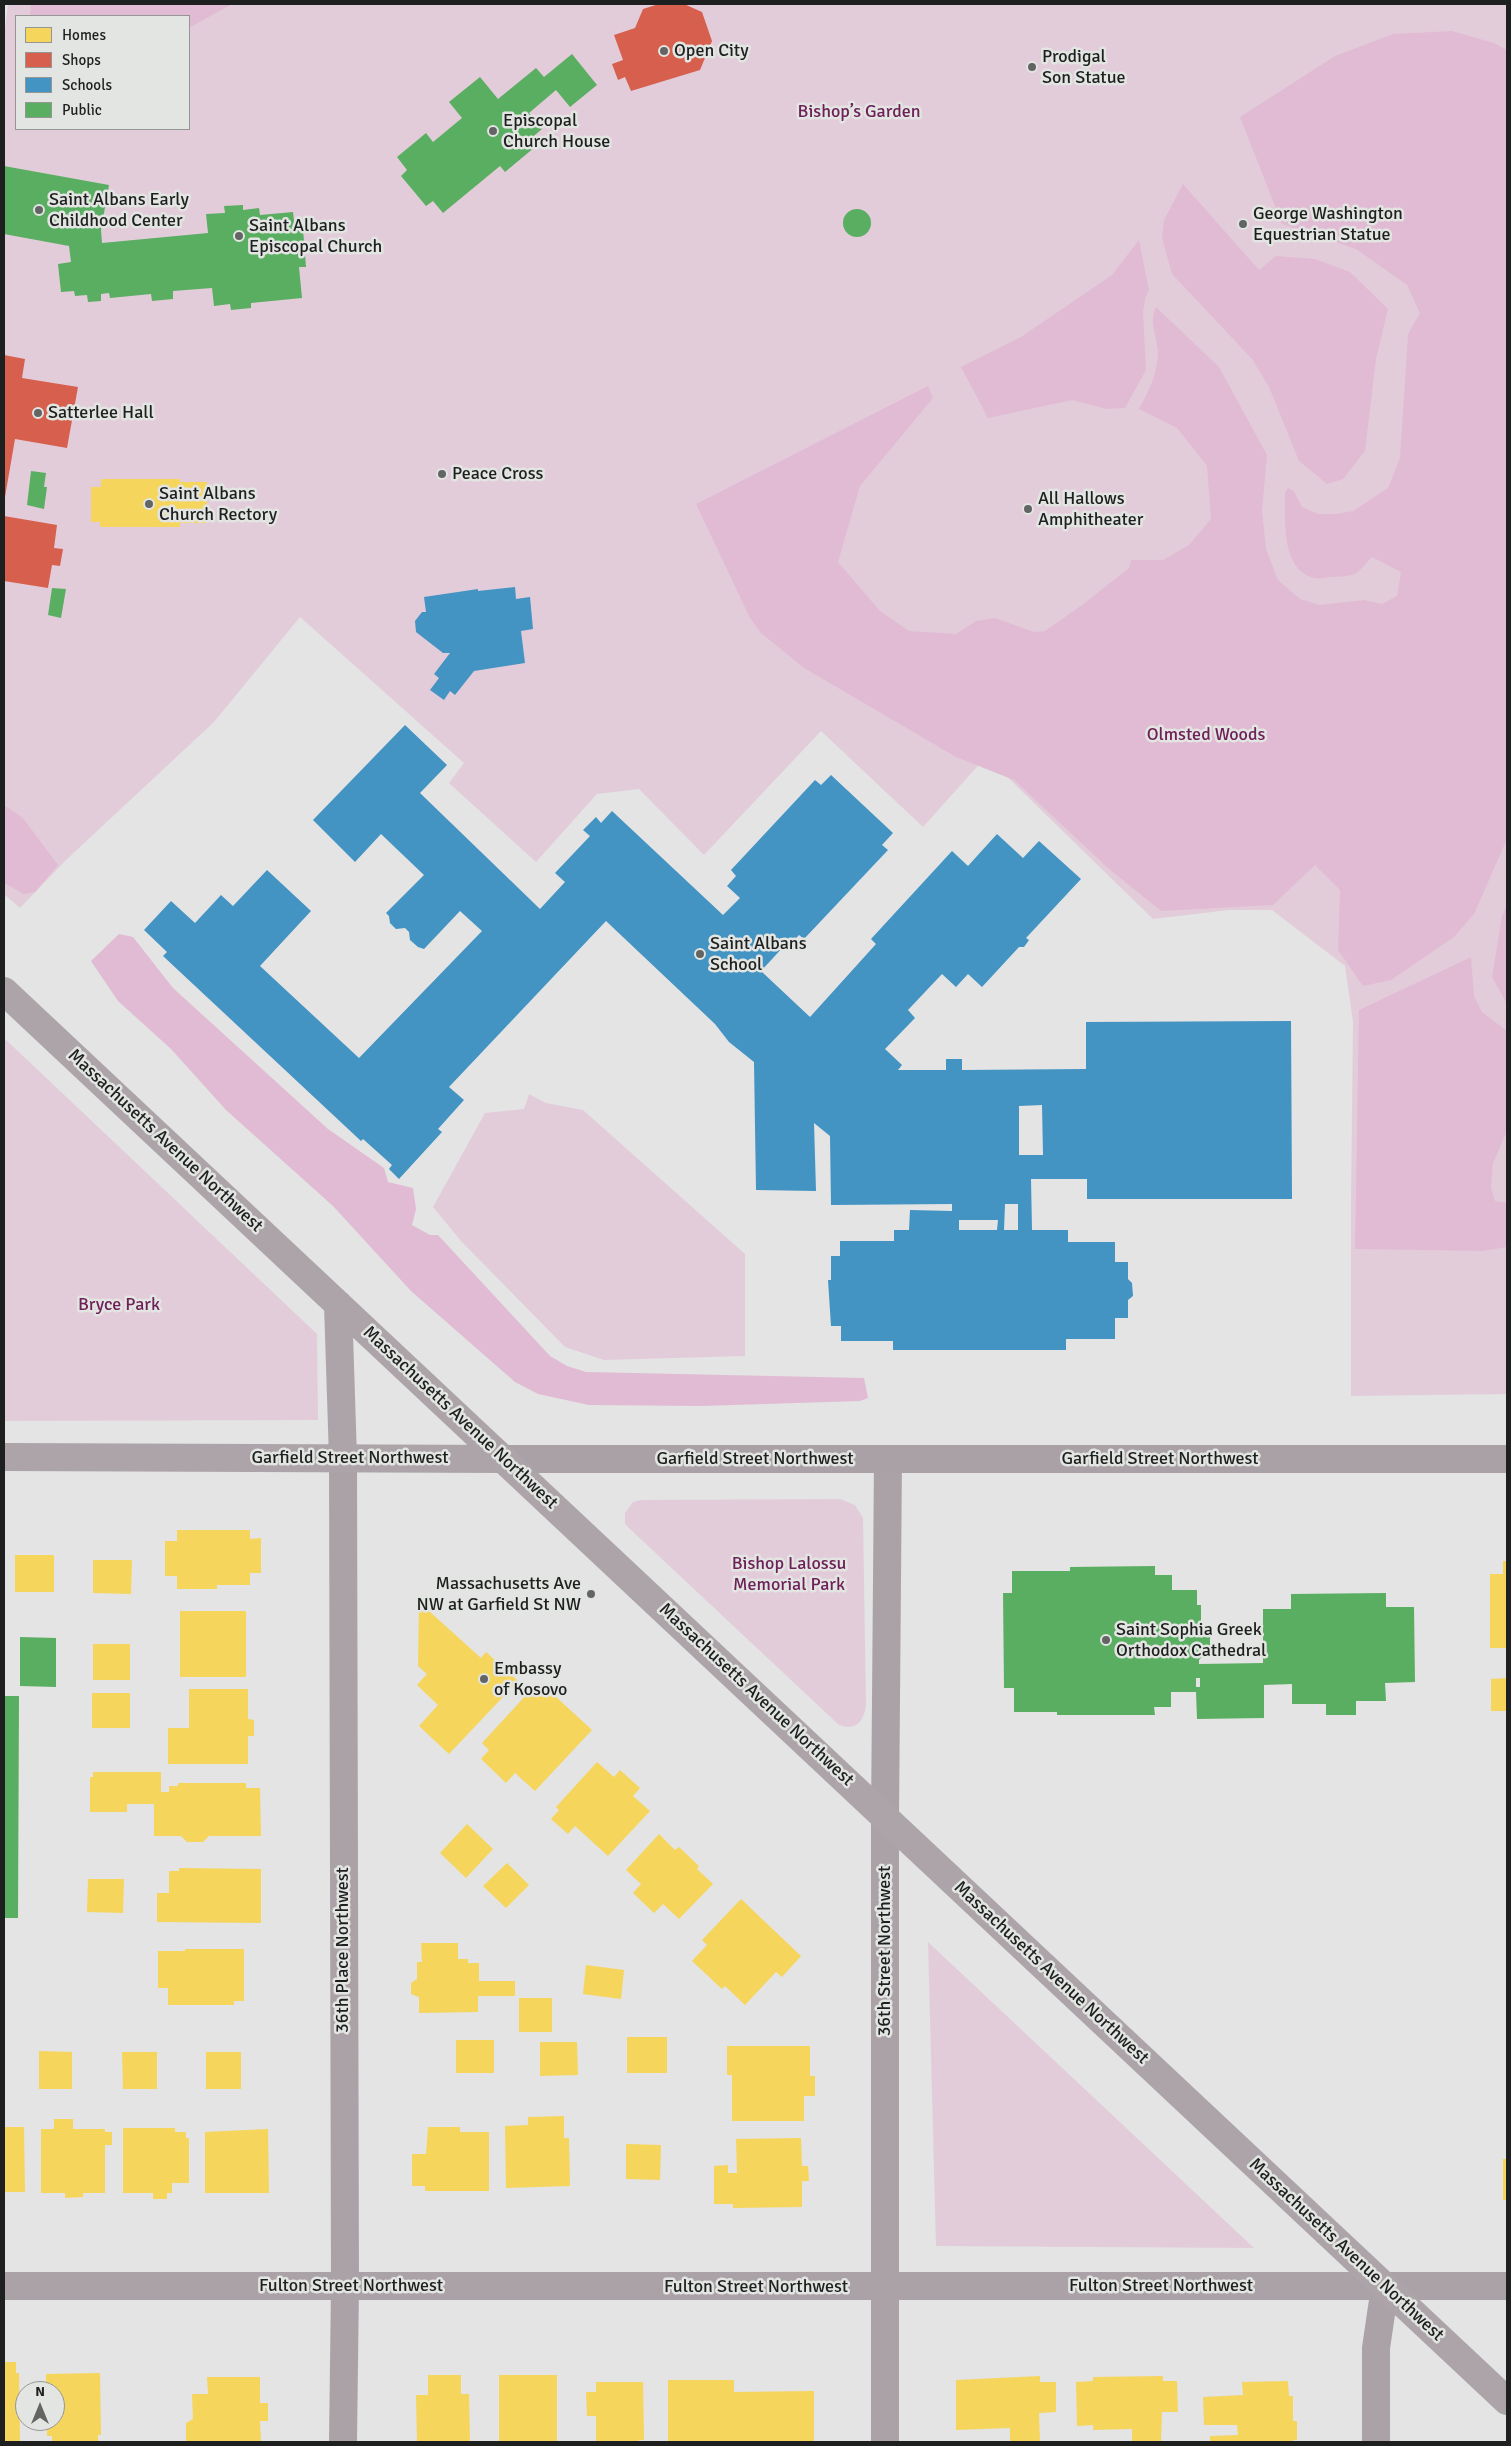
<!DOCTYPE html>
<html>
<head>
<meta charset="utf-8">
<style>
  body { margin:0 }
  #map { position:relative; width:1511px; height:2446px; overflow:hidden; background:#e3e4e3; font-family:Signika,sans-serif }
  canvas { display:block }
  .frame { position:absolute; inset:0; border:5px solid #1e201f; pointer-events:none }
  .legend { position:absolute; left:15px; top:15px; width:175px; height:115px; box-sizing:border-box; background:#e2e5e2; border:1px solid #949694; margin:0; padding:6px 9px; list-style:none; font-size:15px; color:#1e201f }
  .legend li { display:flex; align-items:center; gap:10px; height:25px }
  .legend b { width:25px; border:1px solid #949694 }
  .north { position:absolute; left:15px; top:2381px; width:50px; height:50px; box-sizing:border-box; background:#e2e5e2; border:1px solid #949694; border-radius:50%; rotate:0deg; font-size:14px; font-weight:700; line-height:20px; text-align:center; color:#1e201f }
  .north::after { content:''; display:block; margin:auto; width:18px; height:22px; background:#636564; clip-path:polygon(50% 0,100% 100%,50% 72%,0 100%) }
</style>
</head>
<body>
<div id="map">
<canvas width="1511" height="2446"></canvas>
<div class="frame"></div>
<ul class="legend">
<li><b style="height:14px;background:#f6d55c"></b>Homes</li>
<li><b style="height:14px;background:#d6604d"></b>Shops</li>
<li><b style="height:14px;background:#4393c3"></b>Schools</li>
<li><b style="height:14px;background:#5aae61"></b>Public</li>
</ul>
<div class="north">N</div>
</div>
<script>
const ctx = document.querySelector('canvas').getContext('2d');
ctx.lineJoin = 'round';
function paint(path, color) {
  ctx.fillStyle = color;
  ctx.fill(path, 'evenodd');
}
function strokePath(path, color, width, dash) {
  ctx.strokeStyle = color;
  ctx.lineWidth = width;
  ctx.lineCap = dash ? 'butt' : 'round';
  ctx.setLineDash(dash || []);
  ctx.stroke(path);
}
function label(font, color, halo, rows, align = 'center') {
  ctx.font = font + ' Signika,sans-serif';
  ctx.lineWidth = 5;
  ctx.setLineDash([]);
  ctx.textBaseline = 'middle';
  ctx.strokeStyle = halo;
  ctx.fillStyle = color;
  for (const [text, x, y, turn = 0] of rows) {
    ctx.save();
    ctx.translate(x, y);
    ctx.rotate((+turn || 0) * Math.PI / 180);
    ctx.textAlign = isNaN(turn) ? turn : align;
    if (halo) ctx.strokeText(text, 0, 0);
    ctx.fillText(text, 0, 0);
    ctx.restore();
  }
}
const green = new Path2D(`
  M 8,4 L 1507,4 L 1507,1394 L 1351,1396 L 1351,1199 L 1353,1022 L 1345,966 L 1272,910 L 1229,910 L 1153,919 L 996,766 L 984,759 L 923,827 L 821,731 L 704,855 L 639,789 L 597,794 L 536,862 L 449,783 L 464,763 L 300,617 L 214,722 L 66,860 L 20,908 L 4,894 L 4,37 ZM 16,16 L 189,16 L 189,129 L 16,129 Z
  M 4,1038 L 317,1334 L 318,1420 L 4,1421 Z
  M 529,1094 L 546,1103 L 583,1110 L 745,1254 L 745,1356 L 604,1360 L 565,1347 L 461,1241 L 433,1207 L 485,1113 L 524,1109 Z
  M 840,1499 L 855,1505 L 863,1518 L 866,1706 C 863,1722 856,1731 839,1725 L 631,1530 L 625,1524 L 625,1513 L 633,1502 L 641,1500 Z
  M 928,1942 L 1254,2248 L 936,2246 Z`);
const forest = new Path2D(`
  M 31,4 L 232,4 L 189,28 L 189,16 L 30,16 Z
  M 1452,31 L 1494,43 L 1507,50 L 1507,839 L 1474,914 L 1454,937 L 1391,980 L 1363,986 L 1338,950 L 1340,890 L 1315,865 L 1273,905 L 1161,911 L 1108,868 L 1014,780 L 956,757 L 804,668 L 761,633 L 750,618 L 696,504 L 928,386 L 933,398 L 860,486 L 838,562 L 880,611 L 909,631 L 956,634 L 976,621 L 995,618 L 1034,632 L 1045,631 L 1082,605 L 1129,568 L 1131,560 L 1163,560 L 1189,545 L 1211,519 L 1207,466 L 1177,428 L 1139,409 C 1149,391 1157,374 1158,353 C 1158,338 1148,322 1156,307 L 1219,367 L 1267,455 L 1262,511 L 1266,549 L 1278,580 L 1300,599 L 1320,605 L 1364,600 L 1382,604 L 1397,596 L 1401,572 L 1372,557 C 1355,576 1357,576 1330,577 C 1325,578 1319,579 1314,578 C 1281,570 1285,519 1285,493 L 1288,488 L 1294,491 L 1302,507 L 1318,514 L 1336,514 L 1353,511 L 1388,488 L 1400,458 L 1408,334 L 1420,313 L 1407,285 L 1356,249 L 1282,224 L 1240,117 L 1335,56 L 1393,34 Z
  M 1183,184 L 1259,270 L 1276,256 L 1315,259 L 1350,272 L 1388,309 L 1376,359 L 1365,451 L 1343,479 L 1327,484 L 1299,461 L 1269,387 L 1252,359 L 1172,274 L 1162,238 L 1164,220 Z
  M 1139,240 L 1149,290 L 1145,299 L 1143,312 L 1146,370 L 1125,408 L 1107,409 L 1072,400 L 988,418 L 961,367 L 1021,337 L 1112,275 Z
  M 4,805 L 22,817 L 58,865 L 35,892 L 24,894 L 4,883 Z
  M 1507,905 L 1507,1004 L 1492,977 L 1502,916 Z
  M 119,934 L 133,937 L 173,988 L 328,1129 L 384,1168 L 388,1182 L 413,1188 L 416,1209 L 412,1225 L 430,1235 L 438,1235 L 550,1356 L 567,1366 L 586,1372 L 864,1378 L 868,1398 L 860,1401 L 702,1406 L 589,1405 L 538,1394 L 515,1382 L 411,1291 L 333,1206 L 226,1110 L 171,1049 L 118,1001 L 91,961 Z
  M 1471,957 L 1474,996 L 1482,1012 L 1507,1031 L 1507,1131 L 1493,1163 L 1491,1187 L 1495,1201 L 1507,1203 L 1507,1247 L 1483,1251 L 1355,1249 L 1359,1010 Z`);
const homes = new Path2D(`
  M 101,479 L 180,479 L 180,482 L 207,482 L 207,523 L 180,523 L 180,527 L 100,527 L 100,522 L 91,522 L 91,487 L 101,487 Z
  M 177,1530 L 250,1530 L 250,1539 L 261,1538 L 261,1573 L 250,1573 L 250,1585 L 217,1585 L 217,1589 L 177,1589 L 177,1576 L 165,1576 L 165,1541 L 177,1541 Z
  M 15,1555 L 54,1555 L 54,1592 L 15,1592 Z
  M 93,1560 L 132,1560 L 131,1594 L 93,1593 Z
  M 1503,1561 L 1507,1561 L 1507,1648 L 1490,1648 L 1490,1574 L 1503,1574 Z
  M 419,1602 L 481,1658 L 486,1652 L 518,1681 L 449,1754 L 419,1726 L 438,1705 L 417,1685 L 427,1674 L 418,1666 Z
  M 180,1611 L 246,1611 L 246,1677 L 180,1677 Z
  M 93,1644 L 130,1644 L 130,1680 L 93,1680 Z
  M 1507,1678 L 1507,1711 L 1491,1711 L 1491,1679 Z
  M 542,1684 L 592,1730 L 535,1791 L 515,1773 L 506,1783 L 481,1759 L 489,1750 L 482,1743 L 528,1693 L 531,1696 Z
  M 189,1689 L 248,1689 L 248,1719 L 254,1720 L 254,1736 L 248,1736 L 248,1764 L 168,1764 L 168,1728 L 189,1728 Z
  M 92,1693 L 130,1693 L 130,1728 L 92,1728 Z
  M 597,1762 L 614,1777 L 620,1770 L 640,1788 L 633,1796 L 650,1811 L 608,1856 L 575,1826 L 568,1834 L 551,1819 L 559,1810 L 556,1807 Z
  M 93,1772 L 161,1772 L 161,1792 L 169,1792 L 169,1786 L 178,1786 L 178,1783 L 246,1783 L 246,1788 L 260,1788 L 261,1836 L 209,1836 L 203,1842 L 187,1842 L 181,1836 L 154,1836 L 154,1804 L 127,1804 L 127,1812 L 90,1812 L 90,1777 L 93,1777 Z
  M 467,1824 L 493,1849 L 466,1878 L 440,1853 Z
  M 659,1834 L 675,1850 L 679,1847 L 699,1866 L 697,1869 L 713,1884 L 679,1919 L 663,1904 L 654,1913 L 633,1893 L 641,1884 L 626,1870 Z
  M 507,1863 L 529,1885 L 506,1908 L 483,1886 Z
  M 179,1868 L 261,1869 L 261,1923 L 157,1922 L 157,1893 L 169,1893 L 169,1871 L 179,1871 Z
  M 88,1879 L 124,1879 L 123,1913 L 87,1912 Z
  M 741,1899 L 801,1956 L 782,1977 L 776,1972 L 745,2005 L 725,1986 L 722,1989 L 692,1961 L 707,1945 L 702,1940 Z
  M 421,1943 L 458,1943 L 458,1959 L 468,1959 L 468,1963 L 479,1963 L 479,1981 L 515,1981 L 515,1996 L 478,1996 L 478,2012 L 419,2013 L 419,1997 L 411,1994 L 411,1983 L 417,1979 L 417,1962 L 422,1962 Z
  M 185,1949 L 244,1949 L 244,2001 L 234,2001 L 234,2005 L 168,2005 L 168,1988 L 158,1988 L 158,1951 L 185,1951 Z
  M 586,1965 L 624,1970 L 621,1999 L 583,1994 Z
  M 519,1998 L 552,1998 L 552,2032 L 519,2032 Z
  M 627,2037 L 667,2037 L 667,2073 L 627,2073 Z
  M 456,2040 L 494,2040 L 494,2073 L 456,2073 Z
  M 540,2042 L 577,2042 L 578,2075 L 540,2076 Z
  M 727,2046 L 810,2046 L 810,2076 L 815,2076 L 815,2096 L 804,2096 L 804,2121 L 732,2121 L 732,2075 L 727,2075 Z
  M 39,2051 L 72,2052 L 72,2089 L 39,2089 Z
  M 122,2052 L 157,2052 L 157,2089 L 123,2089 Z
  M 206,2052 L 241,2052 L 241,2089 L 206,2089 Z
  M 564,2116 L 564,2138 L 569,2138 L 570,2186 L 506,2188 L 505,2126 L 528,2125 L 528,2117 Z
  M 54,2119 L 73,2119 L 73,2129 L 105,2129 L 105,2132 L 112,2132 L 112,2145 L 105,2145 L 105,2193 L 83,2193 L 83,2197 L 65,2198 L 65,2193 L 41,2193 L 41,2129 L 54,2129 Z
  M 4,2127 L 24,2127 L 25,2192 L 4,2192 Z
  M 428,2127 L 460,2127 L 460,2132 L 489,2132 L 489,2191 L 425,2191 L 425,2186 L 412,2186 L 412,2154 L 426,2154 Z
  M 123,2128 L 175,2128 L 175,2132 L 186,2132 L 186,2138 L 189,2138 L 189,2183 L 172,2183 L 172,2193 L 167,2193 L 167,2199 L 153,2199 L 153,2193 L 123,2193 Z
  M 268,2129 L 269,2193 L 205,2193 L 205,2132 Z
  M 801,2138 L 802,2166 L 808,2166 L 809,2181 L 802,2181 L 802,2207 L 733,2208 L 733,2204 L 714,2204 L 714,2166 L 728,2165 L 728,2173 L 737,2173 L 736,2139 Z
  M 626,2144 L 661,2145 L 660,2180 L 626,2179 Z
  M 1503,2159 L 1507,2159 L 1507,2200 L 1503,2200 Z
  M 4,2362 L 16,2362 L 16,2373 L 19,2373 L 20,2442 L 4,2442 Z
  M 100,2373 L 101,2435 L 98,2435 L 98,2442 L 52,2442 L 52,2436 L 47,2436 L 47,2421 L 55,2421 L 55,2391 L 46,2391 L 46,2374 Z
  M 428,2375 L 461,2375 L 461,2394 L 469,2394 L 470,2442 L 417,2442 L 416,2395 L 428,2395 Z
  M 499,2375 L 557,2375 L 557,2442 L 499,2442 Z
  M 1040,2376 L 1040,2382 L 1056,2382 L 1056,2412 L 1039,2413 L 1040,2442 L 1010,2442 L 1010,2428 L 956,2430 L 956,2380 Z
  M 1163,2376 L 1163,2381 L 1177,2381 L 1178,2412 L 1162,2412 L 1161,2442 L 1132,2442 L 1132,2429 L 1093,2430 L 1093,2425 L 1077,2426 L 1076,2382 L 1093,2381 L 1093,2377 Z
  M 207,2377 L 260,2377 L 260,2403 L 268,2403 L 268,2421 L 260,2421 L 261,2442 L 186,2442 L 186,2423 L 193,2419 L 192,2394 L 208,2394 Z
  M 668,2380 L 734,2380 L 734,2392 L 814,2391 L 814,2442 L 668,2442 Z
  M 1288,2381 L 1289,2396 L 1293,2396 L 1293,2421 L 1297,2421 L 1297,2440 L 1293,2440 L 1293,2442 L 1210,2442 L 1210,2436 L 1238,2435 L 1237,2425 L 1204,2425 L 1203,2397 L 1243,2395 L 1242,2382 Z
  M 596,2382 L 643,2382 L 644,2440 L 639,2440 L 639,2442 L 596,2442 L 596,2416 L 587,2416 L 586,2392 L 596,2392 Z`);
const shops = new Path2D(`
  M 659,4 L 684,4 L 702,12 L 712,41 L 700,70 L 631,91 L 625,77 L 618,80 L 612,64 L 623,60 L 614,35 L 635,28 L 643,9 Z
  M 4,355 L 25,359 L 22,378 L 78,387 L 67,448 L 15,439 L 5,497 Z
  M 4,516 L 57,525 L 54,548 L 63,549 L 60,566 L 52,565 L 48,588 L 4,581 Z`);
const schools = new Path2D(`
  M 515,587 L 516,599 L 530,597 L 533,629 L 521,631 L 525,663 L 474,671 L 455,695 L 450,691 L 444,700 L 430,690 L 439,678 L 434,674 L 450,653 L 443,653 L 416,632 L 415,621 L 422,612 L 426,612 L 424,597 L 478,589 L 478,591 Z
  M 405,725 L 447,765 L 420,793 L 540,909 L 565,882 L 555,873 L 590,836 L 583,830 L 596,817 L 601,823 L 612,811 L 723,915 L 740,898 L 727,886 L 736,876 L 731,870 L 815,780 L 821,785 L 831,775 L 893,833 L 882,845 L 888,850 L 804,939 L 799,935 L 788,947 L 785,945 L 761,971 L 810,1017 L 876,944 L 871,939 L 952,851 L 968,866 L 997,834 L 1023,858 L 1039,841 L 1081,879 L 1026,938 L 1029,940 L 1024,947 L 1019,947 L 982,987 L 968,974 L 956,987 L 942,974 L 908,1010 L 915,1018 L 885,1049 L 902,1065 L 898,1070 L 946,1070 L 946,1059 L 962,1059 L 962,1070 L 1086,1069 L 1086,1022 L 1291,1021 L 1292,1199 L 1087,1199 L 1087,1179 L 1031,1179 L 1032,1230 L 1068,1230 L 1068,1242 L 1115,1242 L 1115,1262 L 1128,1262 L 1128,1279 L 1132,1283 L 1133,1296 L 1128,1300 L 1128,1318 L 1115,1318 L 1115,1339 L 1066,1339 L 1066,1350 L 893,1350 L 893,1341 L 841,1341 L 841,1326 L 831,1326 L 828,1280 L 831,1280 L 831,1256 L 840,1256 L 840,1241 L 894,1241 L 894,1230 L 909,1230 L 910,1210 L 952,1211 L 952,1204 L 831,1205 L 830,1136 L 814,1123 L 816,1191 L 756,1190 L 754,1062 L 729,1042 L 715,1024 L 606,921 L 449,1087 L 464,1100 L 438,1129 L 442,1132 L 399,1179 L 389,1169 L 392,1165 L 363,1139 L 361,1141 L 163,956 L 167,952 L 144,930 L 171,901 L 195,923 L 221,895 L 233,906 L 267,870 L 311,911 L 260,966 L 359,1058 L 482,931 L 460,911 L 424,949 L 418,947 L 410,940 L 409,932 L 405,928 L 396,929 L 390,923 L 389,916 L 386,913 L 424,875 L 381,834 L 355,862 L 313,820 ZM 1042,1105 L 1043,1155 L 1019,1155 L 1019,1106 ZM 1005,1204 L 1018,1204 L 1018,1230 L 1004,1230 ZM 959,1220 L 998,1220 L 997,1230 L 959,1230 Z`);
const public = new Path2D(`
  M 572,54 L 597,85 L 570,107 L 556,90 L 529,113 L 542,129 L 529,140 L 535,147 L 505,172 L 500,166 L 443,213 L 433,201 L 426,206 L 401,176 L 407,170 L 397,157 L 426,133 L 433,142 L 462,118 L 449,102 L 480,77 L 498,99 L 536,68 L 544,77 Z
  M 4,166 L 109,185 L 101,230 L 102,243 L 208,233 L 206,214 L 225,213 L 224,206 L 243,205 L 243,210 L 259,208 L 260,215 L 293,212 L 295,230 L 303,229 L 306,267 L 299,267 L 302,298 L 251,303 L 251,308 L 231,310 L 230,304 L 214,306 L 212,288 L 173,291 L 173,299 L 152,301 L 151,294 L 110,298 L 109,293 L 101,294 L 101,301 L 88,302 L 87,295 L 75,296 L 74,291 L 61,292 L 58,264 L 71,262 L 69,246 L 4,234 Z
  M843 223a14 14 0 1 1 28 0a14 14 0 1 1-28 0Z
  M 31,471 L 46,473 L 44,487 L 47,487 L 44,509 L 27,505 Z
  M 52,588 L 66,589 L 61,618 L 48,615 Z
  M 1155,1566 L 1155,1575 L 1172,1575 L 1172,1590 L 1197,1590 L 1197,1605 L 1201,1605 L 1201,1625 L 1210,1632 L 1210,1648 L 1199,1660 L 1199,1664 L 1263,1663 L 1263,1609 L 1291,1609 L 1291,1594 L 1386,1593 L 1386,1607 L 1414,1607 L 1415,1682 L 1385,1683 L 1386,1701 L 1356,1701 L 1356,1715 L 1326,1715 L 1326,1704 L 1292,1704 L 1292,1684 L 1264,1685 L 1264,1718 L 1197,1719 L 1196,1692 L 1171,1692 L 1171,1707 L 1154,1707 L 1155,1715 L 1057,1715 L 1057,1712 L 1014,1712 L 1014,1688 L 1004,1688 L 1003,1593 L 1012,1593 L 1012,1571 L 1070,1571 L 1070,1567 ZM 1196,1678 L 1200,1678 L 1200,1687 L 1196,1687 Z
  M 20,1637 L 56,1638 L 56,1687 L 20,1686 Z
  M 4,1696 L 19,1696 L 18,1918 L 4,1918 Z`);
const street = new Path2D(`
  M 343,1458 L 345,2286 L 343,2442
  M 4,2286 L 1507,2286
  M 885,2442 L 885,1818 L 888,1459
  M 1376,2442 L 1376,2348 L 1385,2287`);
const secondary = new Path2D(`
  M 504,1459 L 1507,1459`);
const primary = new Path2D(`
  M 4,991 L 1507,2401
  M 338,1304 L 343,1458
  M 4,1457 L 504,1459`);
const markers = [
  [664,51,5,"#636564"],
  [1032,67,5,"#636564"],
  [493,131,5,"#636564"],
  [39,210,5,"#636564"],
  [1243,224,5,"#636564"],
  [239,236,5,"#636564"],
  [38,413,5,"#636564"],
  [442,474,5,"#636564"],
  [149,504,5,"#636564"],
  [1028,509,5,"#636564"],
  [700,954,5,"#636564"],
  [591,1594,5,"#636564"],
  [1106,1640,5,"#636564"],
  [484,1679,5,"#636564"]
];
const poiNames = [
  ["Open City",674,51],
  ["Prodigal",1042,57],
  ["Son Statue",1042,78],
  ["Episcopal",503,121],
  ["Church House",503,142],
  ["Saint Albans Early",49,200],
  ["Childhood Center",49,221],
  ["George Washington",1253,214],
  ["Equestrian Statue",1253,235],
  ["Saint Albans",249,226],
  ["Episcopal Church",249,247],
  ["Satterlee Hall",48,413],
  ["Peace Cross",452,474],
  ["Saint Albans",159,494],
  ["Church Rectory",159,515],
  ["All Hallows",1038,499],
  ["Amphitheater",1038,520],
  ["Saint Albans",710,944],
  ["School",710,965],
  ["Massachusetts Ave",581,1584,"right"],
  ["NW at Garfield St NW",581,1605,"right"],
  ["Saint Sophia Greek",1116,1630],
  ["Orthodox Cathedral",1116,1651],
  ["Embassy",494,1669],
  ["of Kosovo",494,1690]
];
const parkNames = [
  ["Bishop’s Garden",859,112],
  ["Olmsted Woods",1206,735],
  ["Bryce Park",119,1305],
  ["Bishop Lalossu",789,1564],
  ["Memorial Park",789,1585]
];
const streetNames = [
  ["Massachusetts Avenue Northwest",165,1141,43],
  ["Massachusetts Avenue Northwest",460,1418,43],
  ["Garfield Street Northwest",350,1458],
  ["Garfield Street Northwest",755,1459],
  ["Garfield Street Northwest",1160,1459],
  ["Massachusetts Avenue Northwest",756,1695,43],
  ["36th Place Northwest",343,1950,-90],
  ["36th Street Northwest",885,1951,-90],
  ["Massachusetts Avenue Northwest",1051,1973,43],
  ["Massachusetts Avenue Northwest",1346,2250,43],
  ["Fulton Street Northwest",351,2286],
  ["Fulton Street Northwest",1161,2286],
  ["Fulton Street Northwest",756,2287]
];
paint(green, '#e3ccda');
paint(forest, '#e1bbd3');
paint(homes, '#f6d55c');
paint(shops, '#d6604d');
paint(schools, '#4393c3');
paint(public, '#5aae61');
strokePath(street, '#aba2a8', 28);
strokePath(secondary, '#a9a1a6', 28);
strokePath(primary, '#aca4a8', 28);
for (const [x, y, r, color] of markers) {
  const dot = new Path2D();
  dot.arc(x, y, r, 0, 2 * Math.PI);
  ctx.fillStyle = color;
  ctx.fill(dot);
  strokePath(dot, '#e2e5e2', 2);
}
label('18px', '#1e201f', '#e2e5e2', poiNames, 'left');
label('18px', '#6f2058', '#e2e5e2', parkNames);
label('18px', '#1e201f', '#e2e5e2', streetNames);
</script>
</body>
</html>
